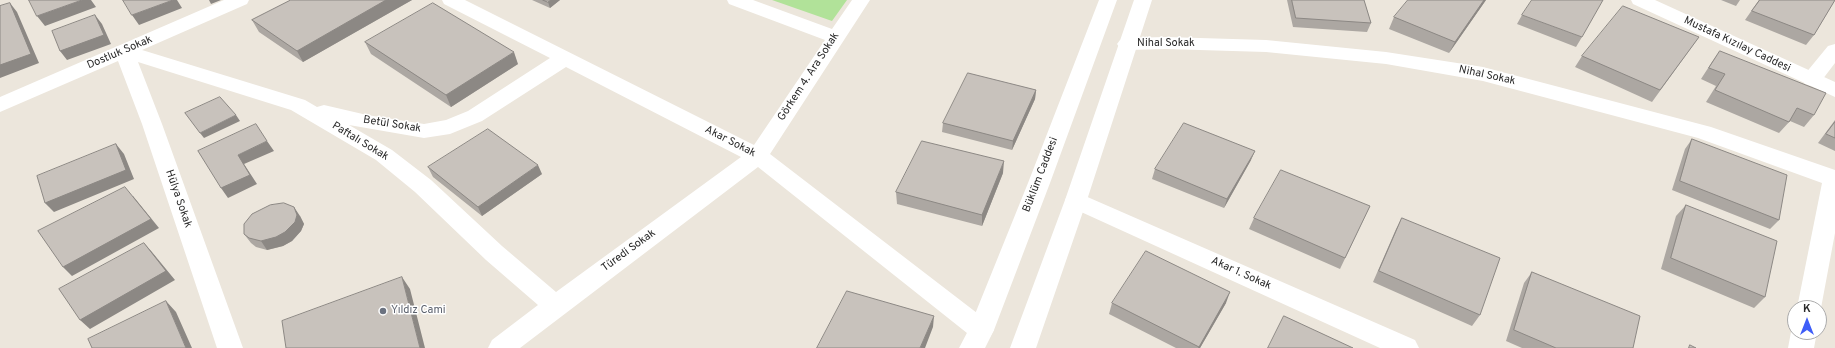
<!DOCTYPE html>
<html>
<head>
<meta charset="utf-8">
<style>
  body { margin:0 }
  #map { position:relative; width:1835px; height:348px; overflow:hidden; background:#ece6dc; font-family:Overpass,sans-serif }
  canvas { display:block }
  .north { position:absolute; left:1787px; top:300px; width:40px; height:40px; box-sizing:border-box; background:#fff; border:1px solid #aaa; border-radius:50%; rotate:0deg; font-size:11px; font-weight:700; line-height:16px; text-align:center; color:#2a2a2a }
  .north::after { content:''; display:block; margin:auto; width:14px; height:18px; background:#3e5df8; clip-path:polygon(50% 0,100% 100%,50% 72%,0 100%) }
</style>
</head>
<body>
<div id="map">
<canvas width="1835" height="348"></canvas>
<div class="north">K</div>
</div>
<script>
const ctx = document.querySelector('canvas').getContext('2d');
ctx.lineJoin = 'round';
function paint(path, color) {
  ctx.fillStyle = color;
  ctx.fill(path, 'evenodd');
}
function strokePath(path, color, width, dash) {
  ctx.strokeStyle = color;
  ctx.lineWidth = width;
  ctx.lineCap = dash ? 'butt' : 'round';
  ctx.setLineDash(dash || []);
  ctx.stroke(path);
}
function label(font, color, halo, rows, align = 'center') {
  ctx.font = font + ' Overpass,sans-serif';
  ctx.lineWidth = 3;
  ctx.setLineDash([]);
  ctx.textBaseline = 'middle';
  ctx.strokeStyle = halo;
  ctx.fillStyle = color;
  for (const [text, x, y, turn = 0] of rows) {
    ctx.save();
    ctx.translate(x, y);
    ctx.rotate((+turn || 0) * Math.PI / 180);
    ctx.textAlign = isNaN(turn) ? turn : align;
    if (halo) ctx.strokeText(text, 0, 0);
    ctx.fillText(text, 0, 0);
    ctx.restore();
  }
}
const green = new Path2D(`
  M 772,0 L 847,0 L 832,21 Z`);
const street = new Path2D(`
  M 224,0 L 249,0 L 247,4 L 142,50 L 305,100 L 317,107 L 324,105 L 367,115 L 424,124 L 446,120 L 468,111 L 550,58 L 444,4 L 442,0 L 465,0 L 754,145 L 825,40 L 729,4 L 727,0 L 753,0 L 832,29 L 852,0 L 870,0 L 770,154 L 990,323 L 994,330 L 990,337 L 981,341 L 972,337 L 758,167 L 520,348 L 488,348 L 492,340 L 538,305 L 486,260 L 415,192 L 376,160 L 291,110 L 138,62 L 162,124 L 243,348 L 217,348 L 142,124 L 118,61 L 0,112 L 0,97 ZM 566,67 L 741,157 L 556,292 L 502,246 L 431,180 L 392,150 L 349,125 L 424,138 L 450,134 L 482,121 Z
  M 1166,37 L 1266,40 L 1386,52 L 1483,67 L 1711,127 L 1835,170 L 1835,233 L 1821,308 L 1819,313 L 1819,308 L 1797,308 L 1822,183 L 1698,138 L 1483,81 L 1386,64 L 1266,52 L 1166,49 L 1127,50 L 1120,48 L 1117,44 L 1120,40 L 1127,38 Z
  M 1835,44 L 1835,63 L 1819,84 L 1812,86 L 1805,84 L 1802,79 L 1805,74 L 1828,46 Z
  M 1076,192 L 1415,340 L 1419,348 L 1380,348 L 1068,206 L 1065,200 L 1068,194 Z
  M 1795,325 L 1795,332 L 1817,332 L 1814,348 L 1788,348 L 1791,332 Z`);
const secondary = new Path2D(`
  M 1099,0 L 1117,0 L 1050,183 L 994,330 L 985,348 L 959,348 L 969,329 L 1028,183 Z
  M 1134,0 L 1152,0 L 1087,200 L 1036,348 L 1010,348 L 1065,200 Z
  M 1631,0 L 1655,0 L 1835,82 L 1835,97 L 1633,4 Z`);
const wall = new Path2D(`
  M 291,0 L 412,0 L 303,62 L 259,32 L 252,20 Z
  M 532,0 L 560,0 L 550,8 Z
  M 1287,0 L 1364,0 L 1371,23 L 1367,32 L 1293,27 Z
  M 1486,0 L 1449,53 L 1389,29 L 1394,17 Z
  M 1721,0 L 1740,0 L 1736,6 Z
  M 1759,0 L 1835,0 L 1814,35 L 1806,45 L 1745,20 Z
  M 1522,15 L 1582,37 L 1576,47 L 1517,24 Z
  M 1699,37 L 1652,102 L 1575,67 L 1582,56 Z
  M 365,42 L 518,64 L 451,107 L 371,54 Z
  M 1720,51 L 1814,115 L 1804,127 L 1790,121 L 1779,133 L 1706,102 L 1716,86 L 1701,79 L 1712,62 Z
  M 1036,90 L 1035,99 L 1012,150 L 942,132 L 943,123 Z
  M 1835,120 L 1835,151 L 1818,143 Z
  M 1692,139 L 1779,220 L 1770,229 L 1672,190 L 1685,149 Z
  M 1251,160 L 1224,208 L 1152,179 L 1155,169 Z
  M 428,167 L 542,174 L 482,216 L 433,177 Z
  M 1003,173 L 982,226 L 897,204 L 896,192 Z
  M 1686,205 L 1765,297 L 1754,308 L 1661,269 L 1676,216 Z
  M 1370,206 L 1340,269 L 1249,229 L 1254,218 Z
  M 300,216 L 304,224 L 301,231 L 292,241 L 283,246 L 267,250 L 256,247 L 251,243 L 244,234 Z
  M 1402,218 L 1480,315 L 1472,326 L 1373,282 L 1396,229 Z
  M 1532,272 L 1633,348 L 1522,348 L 1506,341 L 1524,283 Z
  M 1112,303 L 1226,303 L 1200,348 L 1176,348 L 1109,314 Z`);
const shadedWall = new Path2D(`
  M 82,0 L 91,0 L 96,7 L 45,26 L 37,16 Z
  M 173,0 L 177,0 L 182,8 L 139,25 L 132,15 Z
  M 209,0 L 221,0 L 211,4 Z
  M 386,0 L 412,0 L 303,62 L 297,51 Z
  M 551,0 L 560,0 L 550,8 L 548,2 Z
  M 1484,0 L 1486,0 L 1449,53 L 1455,42 Z
  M 10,3 L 17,12 L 39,63 L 0,78 L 0,65 Z
  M 95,15 L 102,24 L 111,44 L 67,60 L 60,51 Z
  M 514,52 L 518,64 L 451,107 L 446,95 Z
  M 1036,90 L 1035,99 L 1012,150 L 1013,141 Z
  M 236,115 L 240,121 L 204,138 L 200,133 Z
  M 267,141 L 274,151 L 244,164 L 257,184 L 228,198 L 221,188 L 238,155 Z
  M 116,144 L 124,154 L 134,179 L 54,212 L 45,203 Z
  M 1255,151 L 1251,160 L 1224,208 L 1227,199 Z
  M 1004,161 L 1003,173 L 982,226 L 982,215 Z
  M 538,165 L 542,174 L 482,216 L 478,207 Z
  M 133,196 L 159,228 L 72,276 L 63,267 Z
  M 294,207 L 300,216 L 304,224 L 301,231 L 292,241 L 283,246 L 267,250 L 261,241 Z
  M 144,243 L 152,252 L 175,280 L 90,329 L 80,320 Z
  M 402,277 L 410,289 L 425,348 L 420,348 Z
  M 1230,292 L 1226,303 L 1200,348 L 1198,348 Z
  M 166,301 L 176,312 L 192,348 L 186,348 Z
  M 934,316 L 933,327 L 925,348 L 920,348 Z`);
const building = new Path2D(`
  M 29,0 L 82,0 L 37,16 Z
  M 123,0 L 173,0 L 132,15 Z
  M 291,0 L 386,0 L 297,51 L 252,20 Z
  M 543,0 L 551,0 L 548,2 Z
  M 1292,0 L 1364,0 L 1371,23 L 1296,18 Z
  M 1408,0 L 1484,0 L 1455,42 L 1394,17 Z
  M 1532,0 L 1603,0 L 1582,37 L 1522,15 Z
  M 1760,0 L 1835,0 L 1814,35 L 1752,11 Z
  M 10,3 L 31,54 L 0,65 L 0,6 Z
  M 433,3 L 514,52 L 446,95 L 365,42 Z
  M 1623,6 L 1699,37 L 1660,90 L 1582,56 Z
  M 95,15 L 104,35 L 60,51 L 52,31 Z
  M 1720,51 L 1826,93 L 1814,115 L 1797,108 L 1789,122 L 1715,90 L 1725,74 L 1709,68 Z
  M 968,73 L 1036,90 L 1013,141 L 943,123 Z
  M 220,97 L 236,115 L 200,133 L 185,113 Z
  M 1835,122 L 1835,138 L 1826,134 Z
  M 1184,123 L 1255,151 L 1227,199 L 1155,169 Z
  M 256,124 L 267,141 L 238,155 L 250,175 L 221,188 L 198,151 Z
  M 488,129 L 538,165 L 478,207 L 428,167 Z
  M 1692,139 L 1787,175 L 1779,220 L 1680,181 Z
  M 922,141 L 1004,161 L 982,215 L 896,192 Z
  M 116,144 L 126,170 L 45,203 L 37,176 Z
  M 1281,170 L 1370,206 L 1345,258 L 1254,218 Z
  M 125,187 L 151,219 L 63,267 L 38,231 Z
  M 284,203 L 294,207 L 297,215 L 295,222 L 285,232 L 276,237 L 261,241 L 249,238 L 244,234 L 244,224 L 252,214 L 270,205 Z
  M 1686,205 L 1777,241 L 1765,297 L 1671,258 Z
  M 1402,218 L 1500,258 L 1480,315 L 1379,271 Z
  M 144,243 L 166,271 L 80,320 L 59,289 Z
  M 1146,251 L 1230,292 L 1199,347 L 1112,303 Z
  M 1532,272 L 1640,316 L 1633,348 L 1556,348 L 1514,330 Z
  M 402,277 L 420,348 L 286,348 L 282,321 Z
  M 847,291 L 934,316 L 920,348 L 817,348 Z
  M 166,301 L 186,348 L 92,348 L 88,339 Z
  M 1284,316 L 1353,348 L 1268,348 Z
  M 1690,345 L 1696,348 L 1689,348 Z`);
const markers = [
  [383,311,4,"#6b7280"]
];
const streetNames = [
  ["Nihal Sokak",1166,44],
  ["Mustafa Kızılay Caddesi",1737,45,25],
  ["Dostluk Sokak",120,53,-23],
  ["Nihal Sokak",1487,76,12],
  ["Görkem 4. Ara Sokak",809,77,-57],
  ["Betül Sokak",392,125,9],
  ["Paftalı Sokak",360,142,31],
  ["Akar Sokak",730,142,27],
  ["Büklüm Caddesi",1041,175,-69],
  ["Hülya Sokak",178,199,71],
  ["Türedi Sokak",629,251,-36],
  ["Akar 1. Sokak",1241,274,24]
];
const worshipNames = [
  ["Yıldız Cami",391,311]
];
paint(green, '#b1e299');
paint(street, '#fff');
paint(secondary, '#fff');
paint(wall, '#aca7a2');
paint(shadedWall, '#8c8884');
paint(building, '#c8c2bc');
strokePath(building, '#8c8884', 1);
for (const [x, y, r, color] of markers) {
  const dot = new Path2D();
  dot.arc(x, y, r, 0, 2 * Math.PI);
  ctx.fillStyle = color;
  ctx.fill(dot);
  strokePath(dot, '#fff', 1.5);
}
label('11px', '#2a2a2a', '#fff', streetNames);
label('11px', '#5b616d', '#fff', worshipNames, 'left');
</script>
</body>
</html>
